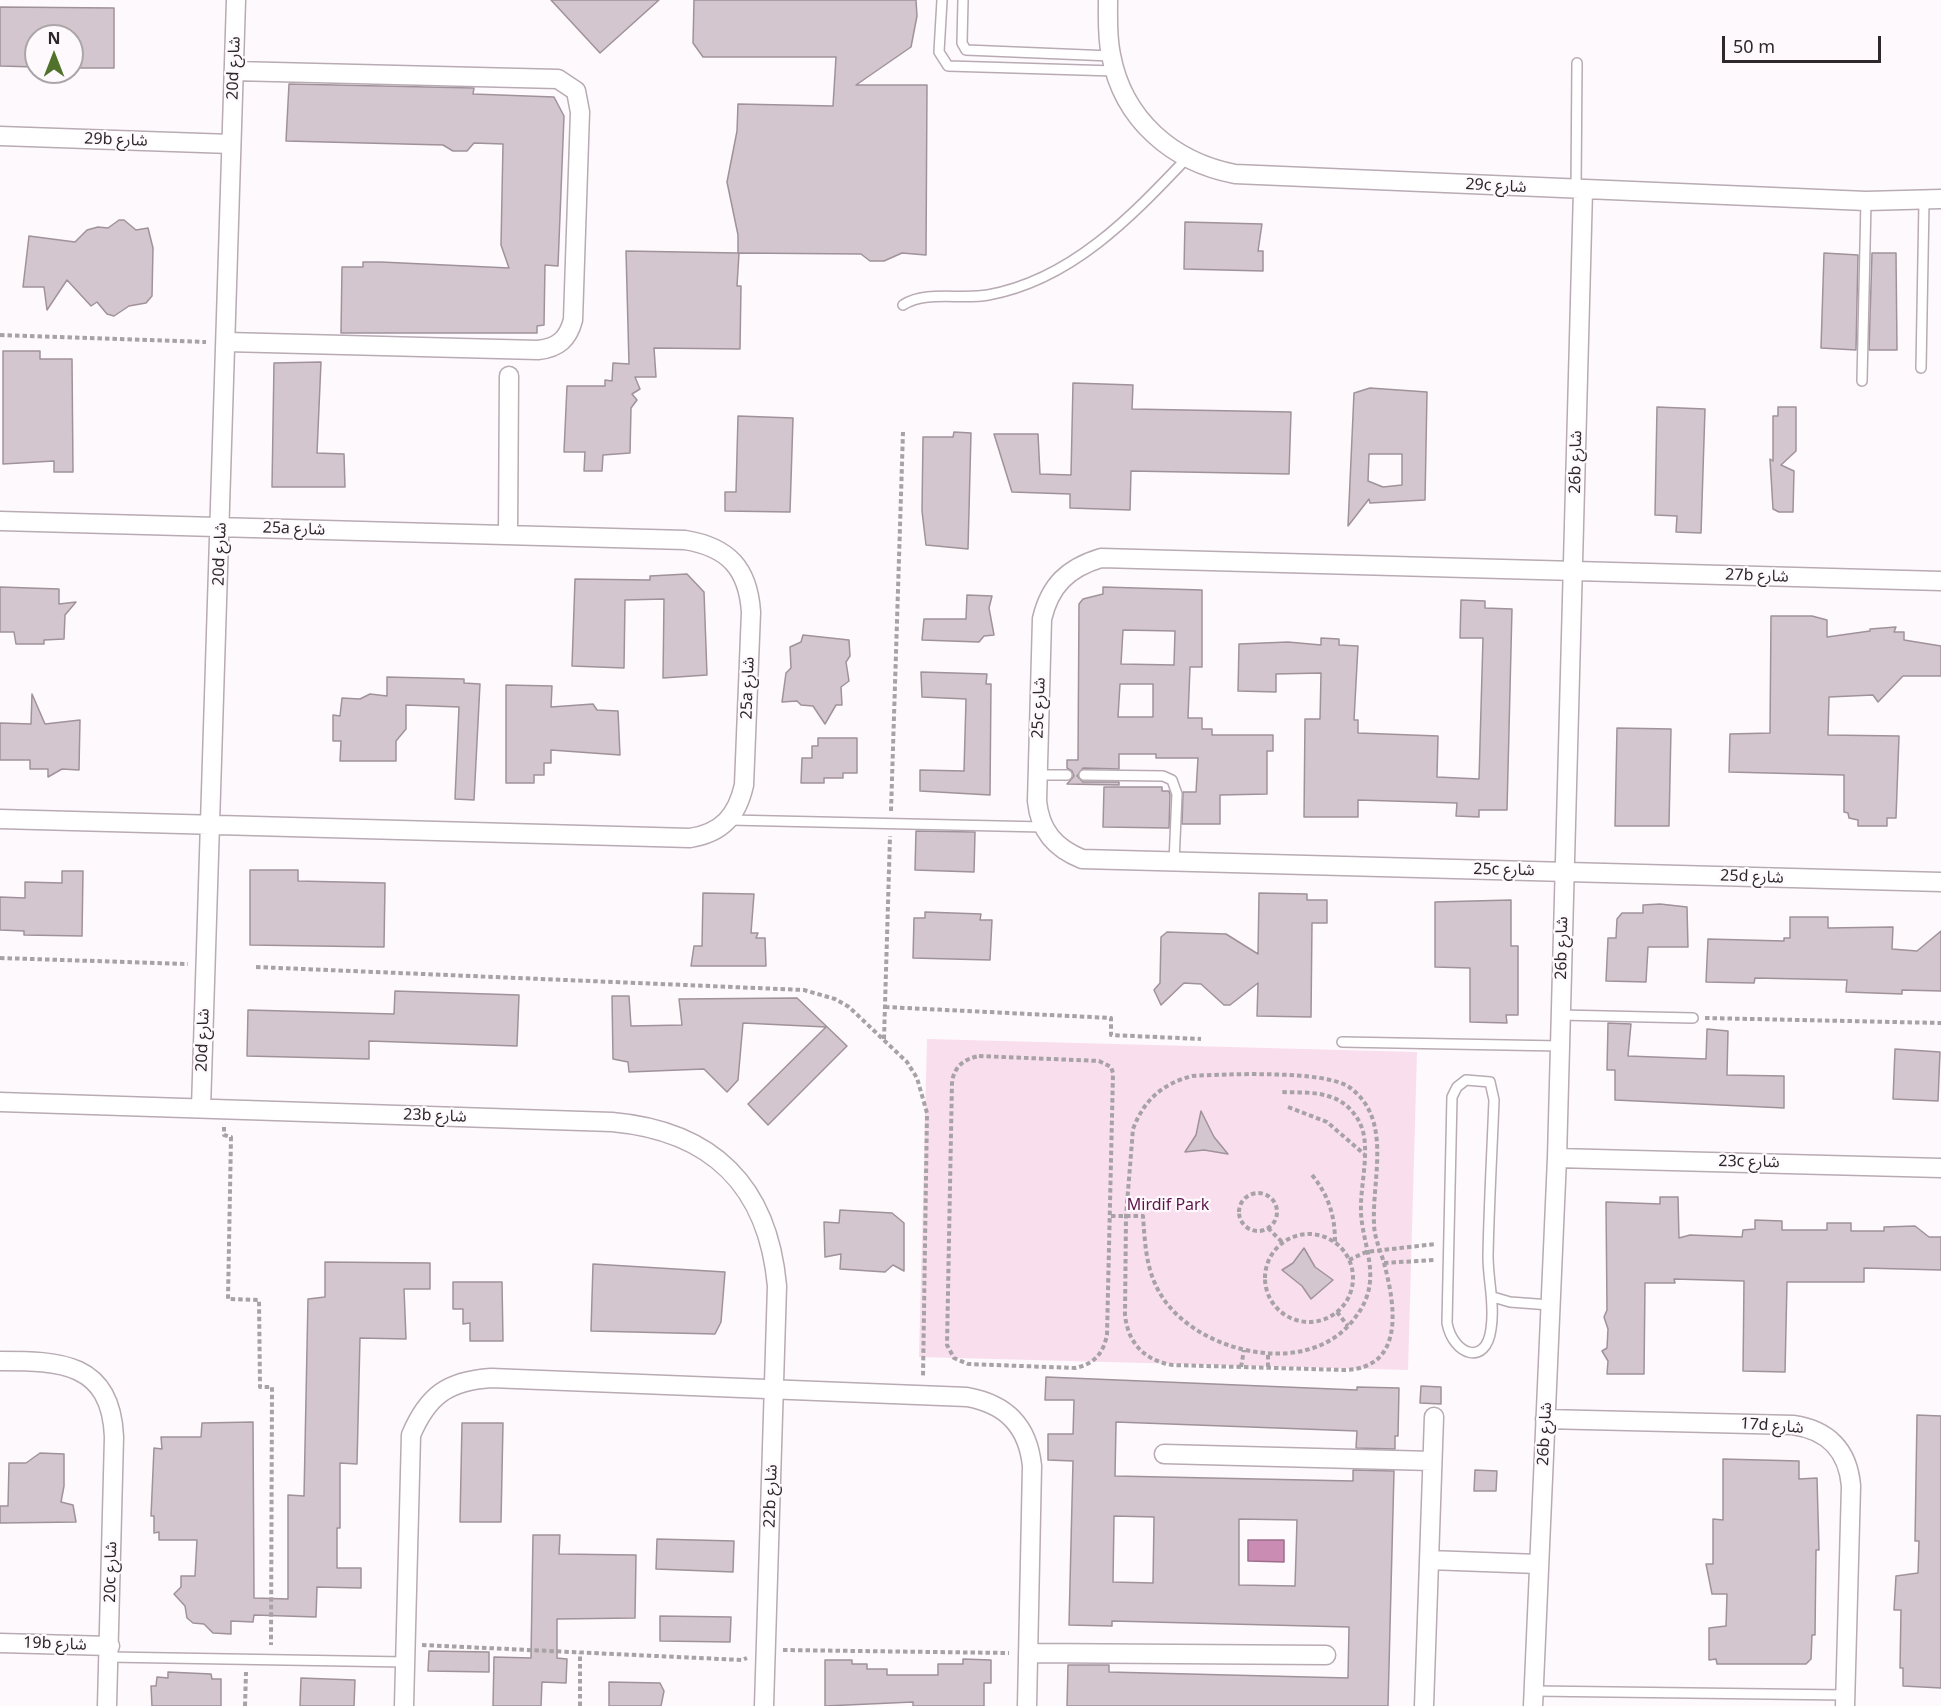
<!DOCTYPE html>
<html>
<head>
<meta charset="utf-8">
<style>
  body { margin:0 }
  #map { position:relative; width:1941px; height:1706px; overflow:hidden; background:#fef9fc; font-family:"Noto Sans",sans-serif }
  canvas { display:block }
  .north { position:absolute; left:24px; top:24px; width:60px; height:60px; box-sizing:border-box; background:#fef9fc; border:2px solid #aba5a8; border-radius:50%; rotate:0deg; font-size:16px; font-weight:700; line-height:24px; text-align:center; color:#2e282b }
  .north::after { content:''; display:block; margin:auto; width:21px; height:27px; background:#50722a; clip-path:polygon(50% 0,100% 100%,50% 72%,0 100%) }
  .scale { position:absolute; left:1722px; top:36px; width:159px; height:27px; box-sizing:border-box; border:3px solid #2e282b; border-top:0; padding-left:8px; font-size:18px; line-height:21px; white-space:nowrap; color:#2e282b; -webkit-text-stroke:4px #fef9fc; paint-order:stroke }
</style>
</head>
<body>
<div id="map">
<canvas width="1941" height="1706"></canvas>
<div class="north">N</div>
<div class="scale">50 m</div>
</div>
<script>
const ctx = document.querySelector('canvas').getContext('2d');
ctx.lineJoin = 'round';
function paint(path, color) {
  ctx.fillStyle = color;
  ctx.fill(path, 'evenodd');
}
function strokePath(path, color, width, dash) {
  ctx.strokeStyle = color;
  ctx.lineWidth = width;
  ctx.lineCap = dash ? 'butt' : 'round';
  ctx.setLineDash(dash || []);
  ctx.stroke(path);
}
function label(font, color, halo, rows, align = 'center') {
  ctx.font = font + ' "Noto Sans","Noto Sans Arabic",sans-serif';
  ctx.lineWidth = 4.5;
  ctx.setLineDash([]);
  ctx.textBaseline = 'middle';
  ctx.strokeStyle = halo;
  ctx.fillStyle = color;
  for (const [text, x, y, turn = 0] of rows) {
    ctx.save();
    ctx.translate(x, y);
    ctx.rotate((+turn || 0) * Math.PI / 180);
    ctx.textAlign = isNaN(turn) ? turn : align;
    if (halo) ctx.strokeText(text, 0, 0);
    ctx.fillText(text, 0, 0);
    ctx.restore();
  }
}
const green = new Path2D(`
  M 927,1039 L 1417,1052 L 1408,1370 L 919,1357 Z`);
const water = new Path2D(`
  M 1248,1540 L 1284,1540 L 1284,1562 L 1248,1561 Z`);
const building = new Path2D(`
  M 551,0 L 659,0 L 600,53 Z
  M 694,0 L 916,0 L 917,16 L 911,47 L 856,85 L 927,85 L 926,255 L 902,253 L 884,261 L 870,261 L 861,254 L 739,253 L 737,286 L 741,286 L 740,349 L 654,348 L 656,377 L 635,377 L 640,389 L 632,394 L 637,400 L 631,408 L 630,453 L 603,455 L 602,471 L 584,471 L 585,452 L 564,452 L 567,386 L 605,386 L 605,380 L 612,381 L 613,363 L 629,364 L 626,251 L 738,253 L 738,235 L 727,182 L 737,131 L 738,104 L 833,106 L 836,57 L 703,57 L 693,43 Z
  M 0,7 L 114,8 L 114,68 L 72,68 L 72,36 L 36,36 L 36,67 L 0,66 Z
  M 289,84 L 474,88 L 473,94 L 554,97 L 564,116 L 558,266 L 545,265 L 544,325 L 537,326 L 537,333 L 341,333 L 342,267 L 363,267 L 363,262 L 381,262 L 509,268 L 501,245 L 503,144 L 474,143 L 467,151 L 453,151 L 443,145 L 286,141 Z
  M 119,220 L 124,220 L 136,230 L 148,228 L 153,248 L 152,296 L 146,303 L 129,306 L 114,316 L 107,314 L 97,302 L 91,306 L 67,280 L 47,310 L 44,287 L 23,287 L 29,236 L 75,242 L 87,230 L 98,227 L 108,228 Z
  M 1185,222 L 1262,224 L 1258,251 L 1263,251 L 1263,271 L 1184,269 Z
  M 1824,253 L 1858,255 L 1856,350 L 1821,348 Z
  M 1872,253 L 1896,253 L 1897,350 L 1869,350 Z
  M 3,351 L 40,351 L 40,359 L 72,359 L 73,472 L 54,472 L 54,461 L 3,464 Z
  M 321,362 L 317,453 L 344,454 L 345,487 L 272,487 L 274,363 Z
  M 1073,383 L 1133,385 L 1132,409 L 1291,412 L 1289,474 L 1131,471 L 1130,510 L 1070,508 L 1070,494 L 1012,492 L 994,434 L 1038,434 L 1040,474 L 1071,475 Z
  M 1370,388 L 1427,392 L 1425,500 L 1370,503 L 1369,499 L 1348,526 L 1354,393 ZM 1369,454 L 1402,454 L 1402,485 L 1383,487 L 1368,481 Z
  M 1657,407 L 1705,409 L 1701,533 L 1676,532 L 1677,516 L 1655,515 Z
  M 1778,407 L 1796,407 L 1796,451 L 1781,465 L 1794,471 L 1793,512 L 1779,512 L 1773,509 L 1770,459 L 1773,461 L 1773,416 L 1778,416 Z
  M 738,416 L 793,418 L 790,512 L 725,511 L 725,492 L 736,492 Z
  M 954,432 L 971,433 L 968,549 L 926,545 L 922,511 L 923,437 L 953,437 Z
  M 687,574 L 704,592 L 707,675 L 663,678 L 664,599 L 625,600 L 624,668 L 572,666 L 575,579 L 650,580 L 650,576 Z
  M 0,587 L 59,589 L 59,604 L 76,602 L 65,615 L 64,639 L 44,640 L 44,644 L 16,644 L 14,632 L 0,632 Z
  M 1103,587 L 1202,590 L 1202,667 L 1190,667 L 1188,718 L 1202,718 L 1202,729 L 1212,729 L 1212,735 L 1273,735 L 1273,751 L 1267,751 L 1267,794 L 1220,795 L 1220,824 L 1182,824 L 1183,792 L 1196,792 L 1198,758 L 1156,758 L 1156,754 L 1119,754 L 1119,769 L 1083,768 L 1077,776 L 1083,782 L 1119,782 L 1119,785 L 1067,784 L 1074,776 L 1072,771 L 1067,768 L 1067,760 L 1078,760 L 1079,604 L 1083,599 L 1103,594 ZM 1123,630 L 1175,631 L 1174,665 L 1121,664 ZM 1120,684 L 1153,684 L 1153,717 L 1118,717 Z
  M 967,595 L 992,596 L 989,608 L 994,635 L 984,636 L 979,642 L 922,640 L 924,619 L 966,619 Z
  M 1461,600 L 1485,601 L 1485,608 L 1512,609 L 1507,810 L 1479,810 L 1479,817 L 1456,816 L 1457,803 L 1358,800 L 1358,817 L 1304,817 L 1305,719 L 1320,719 L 1321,673 L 1276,674 L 1276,692 L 1238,691 L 1239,644 L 1288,642 L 1321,645 L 1321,638 L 1339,639 L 1339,645 L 1358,646 L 1354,720 L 1358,720 L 1358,733 L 1438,736 L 1437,777 L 1479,779 L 1483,638 L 1460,638 Z
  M 1771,616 L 1812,616 L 1827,620 L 1827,637 L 1870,631 L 1870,629 L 1896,627 L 1894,632 L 1904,632 L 1904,640 L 1941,646 L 1941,676 L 1903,676 L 1878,702 L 1873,695 L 1829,697 L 1828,735 L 1899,736 L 1896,818 L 1887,818 L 1887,826 L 1858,826 L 1858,820 L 1849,818 L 1848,813 L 1844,812 L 1844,775 L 1729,772 L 1730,734 L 1770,733 Z
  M 803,635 L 849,640 L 850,656 L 846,662 L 849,681 L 841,687 L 842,705 L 836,705 L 825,724 L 813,706 L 801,705 L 797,701 L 782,702 L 786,673 L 791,668 L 790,647 L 801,642 Z
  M 921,672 L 987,674 L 986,684 L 991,684 L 990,795 L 920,791 L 920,770 L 964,771 L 966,699 L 922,697 Z
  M 387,677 L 464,679 L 464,683 L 480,684 L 474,800 L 455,799 L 459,707 L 406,705 L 406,729 L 396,741 L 396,761 L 340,761 L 341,741 L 333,741 L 333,715 L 340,716 L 342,698 L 360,699 L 370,694 L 387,696 Z
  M 506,685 L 552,686 L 551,707 L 593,704 L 597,710 L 618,711 L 620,755 L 551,750 L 551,763 L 544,763 L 544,775 L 534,775 L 534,783 L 506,783 Z
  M 32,694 L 45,724 L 80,720 L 79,770 L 62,769 L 48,777 L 48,769 L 30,769 L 30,760 L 0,760 L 0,723 L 31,724 Z
  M 1617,728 L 1671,729 L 1669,826 L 1615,826 Z
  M 818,738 L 857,738 L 857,773 L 843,773 L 843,778 L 824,778 L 824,783 L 801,783 L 802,758 L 812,758 L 812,746 L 818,746 Z
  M 1104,787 L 1162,787 L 1162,791 L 1169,791 L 1170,795 L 1169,828 L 1103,827 Z
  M 916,831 L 975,832 L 974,872 L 915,870 Z
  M 250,870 L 298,870 L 298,881 L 385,883 L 384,947 L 250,945 Z
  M 62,871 L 83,871 L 82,936 L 24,935 L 24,931 L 0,930 L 0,897 L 25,898 L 25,882 L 62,883 Z
  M 703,893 L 754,894 L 751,933 L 758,933 L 756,938 L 765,938 L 766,966 L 691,966 L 694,946 L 702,946 Z
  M 1259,893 L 1307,894 L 1307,900 L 1327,900 L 1327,923 L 1312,923 L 1311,1017 L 1257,1016 L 1258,983 L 1230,1005 L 1224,1005 L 1201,984 L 1184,983 L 1161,1005 L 1154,990 L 1160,983 L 1161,937 L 1167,932 L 1226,934 L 1258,954 Z
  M 1511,900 L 1511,946 L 1518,946 L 1518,1015 L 1506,1015 L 1507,1023 L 1470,1022 L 1470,968 L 1435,967 L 1435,902 Z
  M 1660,904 L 1687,907 L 1688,947 L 1648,947 L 1646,982 L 1606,981 L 1608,938 L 1616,938 L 1617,919 L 1622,913 L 1643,913 L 1643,905 Z
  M 925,912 L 981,914 L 980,920 L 992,920 L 990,960 L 913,958 L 914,918 L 925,918 Z
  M 1790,917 L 1828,917 L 1828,928 L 1893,927 L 1892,949 L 1917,951 L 1941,931 L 1941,991 L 1902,990 L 1902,994 L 1846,992 L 1847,980 L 1755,978 L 1754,983 L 1706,982 L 1708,939 L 1784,941 L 1784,938 L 1790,938 Z
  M 395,991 L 519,995 L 517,1046 L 369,1041 L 369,1059 L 247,1056 L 248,1010 L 394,1014 Z
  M 612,996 L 629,996 L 631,1026 L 682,1025 L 679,999 L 797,998 L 847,1046 L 768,1125 L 748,1104 L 826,1027 L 743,1023 L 738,1080 L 727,1092 L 704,1069 L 629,1072 L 628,1062 L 613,1059 Z
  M 1608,1023 L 1631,1024 L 1628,1056 L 1706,1059 L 1707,1029 L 1728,1031 L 1727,1075 L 1784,1076 L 1784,1108 L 1615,1100 L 1615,1070 L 1607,1070 Z
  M 1895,1049 L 1940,1052 L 1938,1101 L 1893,1099 Z
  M 1201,1111 L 1214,1137 L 1228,1154 L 1204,1150 L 1185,1152 L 1196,1135 Z
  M 1660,1197 L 1678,1197 L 1679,1238 L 1690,1235 L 1742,1237 L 1743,1230 L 1755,1229 L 1755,1220 L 1782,1221 L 1782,1230 L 1827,1230 L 1827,1223 L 1851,1223 L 1851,1231 L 1884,1231 L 1884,1227 L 1915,1226 L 1929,1237 L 1941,1237 L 1941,1270 L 1864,1268 L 1864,1282 L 1787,1282 L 1785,1372 L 1743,1371 L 1744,1281 L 1674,1279 L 1675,1283 L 1645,1283 L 1644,1374 L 1607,1374 L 1608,1361 L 1602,1351 L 1607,1348 L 1608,1329 L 1604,1317 L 1607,1310 L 1606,1202 L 1660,1204 Z
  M 840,1210 L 892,1213 L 904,1223 L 904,1271 L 893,1265 L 885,1272 L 840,1269 L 841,1254 L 825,1257 L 824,1222 L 839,1223 Z
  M 1304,1248 L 1315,1267 L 1333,1280 L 1311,1299 L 1302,1286 L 1282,1270 L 1293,1263 Z
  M 325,1262 L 430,1263 L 430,1289 L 404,1289 L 406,1339 L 360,1338 L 357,1464 L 340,1463 L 340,1528 L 337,1528 L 337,1568 L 361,1568 L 361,1588 L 317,1587 L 316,1617 L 254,1615 L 253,1622 L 231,1621 L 231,1634 L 213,1633 L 204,1624 L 193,1623 L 187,1618 L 185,1606 L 174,1594 L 181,1587 L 181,1576 L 195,1576 L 197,1540 L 159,1540 L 159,1532 L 154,1533 L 154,1516 L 151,1516 L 154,1448 L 162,1449 L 161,1437 L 201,1437 L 202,1423 L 253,1422 L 254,1598 L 288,1599 L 288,1495 L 304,1496 L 308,1299 L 325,1297 Z
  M 593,1264 L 725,1272 L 721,1322 L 715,1334 L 591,1331 Z
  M 453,1282 L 502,1282 L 503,1341 L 470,1341 L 470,1323 L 463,1324 L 463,1309 L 453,1309 Z
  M 1046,1377 L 1357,1390 L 1357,1387 L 1399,1388 L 1398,1436 L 1395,1436 L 1395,1449 L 1356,1448 L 1357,1431 L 1116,1422 L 1115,1476 L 1353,1481 L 1353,1470 L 1394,1471 L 1388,1706 L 1067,1706 L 1068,1665 L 1109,1665 L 1109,1672 L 1348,1678 L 1349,1627 L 1112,1621 L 1112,1626 L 1069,1625 L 1073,1461 L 1048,1460 L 1048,1434 L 1073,1434 L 1074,1400 L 1045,1400 ZM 1114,1516 L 1154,1517 L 1153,1583 L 1113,1582 ZM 1239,1519 L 1297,1520 L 1295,1586 L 1239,1585 Z
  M 1421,1386 L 1441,1387 L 1441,1404 L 1420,1403 Z
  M 1917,1415 L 1941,1416 L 1941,1688 L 1903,1686 L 1903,1668 L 1900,1668 L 1901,1610 L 1894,1610 L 1896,1576 L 1918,1573 L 1919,1541 L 1915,1541 Z
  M 462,1423 L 503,1423 L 501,1522 L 460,1522 Z
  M 40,1453 L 64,1454 L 64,1486 L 61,1502 L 73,1505 L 76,1522 L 0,1523 L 0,1506 L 8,1506 L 9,1463 L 26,1463 Z
  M 1723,1459 L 1799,1461 L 1799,1479 L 1817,1478 L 1819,1550 L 1816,1550 L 1815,1635 L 1812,1635 L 1811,1659 L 1806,1664 L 1717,1664 L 1716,1659 L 1709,1660 L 1709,1628 L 1726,1626 L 1727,1594 L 1712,1594 L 1706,1564 L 1713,1564 L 1713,1519 L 1723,1520 Z
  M 1475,1470 L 1497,1471 L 1496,1491 L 1474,1491 Z
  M 533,1535 L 560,1535 L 559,1554 L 636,1555 L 635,1618 L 557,1619 L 557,1658 L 567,1659 L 566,1683 L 542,1682 L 541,1706 L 493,1706 L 494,1657 L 531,1658 Z
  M 657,1539 L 734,1541 L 733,1572 L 656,1569 Z
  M 660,1616 L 731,1617 L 730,1642 L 660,1641 Z
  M 429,1651 L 489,1652 L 489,1672 L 428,1671 Z
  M 963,1659 L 991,1660 L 991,1683 L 984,1683 L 984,1706 L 913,1706 L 913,1702 L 825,1706 L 825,1660 L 852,1660 L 852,1664 L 867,1664 L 867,1669 L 887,1669 L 887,1675 L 938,1675 L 938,1664 L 963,1664 Z
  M 168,1672 L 211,1674 L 212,1679 L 221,1679 L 221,1706 L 152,1706 L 151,1686 L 156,1686 L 157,1677 L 168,1678 Z
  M 301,1678 L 355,1680 L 354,1706 L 300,1706 Z
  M 609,1682 L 660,1683 L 664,1691 L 661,1706 L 609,1706 Z`);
const path = new Path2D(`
  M 0,335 L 206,342
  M 891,811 L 903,432
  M 0,958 L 188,964
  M 256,967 L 804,990 L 835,999 L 849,1007 L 907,1062 L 917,1078 L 927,1113 L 923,1377
  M 885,1007 L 1111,1018 L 1111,1035 L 1201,1039
  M 1705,1018 L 1941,1023
  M 884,1039 L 890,836
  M 979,1056 L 1099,1061 L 1111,1067 L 1113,1073 L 1107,1335 C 1103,1354 1094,1364 1075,1368 L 968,1364 L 954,1358 L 947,1345 L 952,1081 C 955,1066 964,1059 979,1056 Z
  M 1192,1076 C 1225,1074 1325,1070 1349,1087 C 1393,1118 1372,1178 1374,1223 C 1374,1237 1380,1249 1384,1263 C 1395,1304 1406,1368 1345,1370 L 1172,1365 C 1144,1360 1128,1343 1125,1315 L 1126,1216 L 1133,1129 C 1144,1100 1162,1084 1192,1076 Z
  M 1288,1107 L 1327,1122 L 1364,1154
  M 224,1127 L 224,1135 L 231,1137 L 228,1299 L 259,1300 L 260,1387 L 272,1387 L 271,1645
  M 1312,1175 C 1329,1196 1335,1216 1335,1242
  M1239 1212a19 19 0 1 1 38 0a19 19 0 1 1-38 0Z
  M 1111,1216 L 1143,1216 C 1145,1244 1146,1271 1161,1295 C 1195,1351 1301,1378 1349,1325 C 1360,1313 1369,1298 1370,1281 C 1372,1259 1362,1235 1361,1213 C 1360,1188 1368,1161 1364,1136 C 1362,1125 1357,1116 1349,1108 C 1331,1090 1304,1093 1280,1092
  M 1268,1228 L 1282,1242
  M1265 1278a44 44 0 1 1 88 0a44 44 0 1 1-88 0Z
  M 1349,1260 L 1366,1252 L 1435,1244
  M 1384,1263 L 1434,1260
  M 1337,1312 L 1348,1326
  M 1241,1367 L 1244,1350
  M 1268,1367 L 1268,1353
  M 422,1645 L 742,1660 L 747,1658
  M 783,1650 L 1009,1653
  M 245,1706 L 246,1672
  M 580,1706 L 580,1653`);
const service = new Path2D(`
  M 942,0 L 939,52 L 948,66 L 1115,71
  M 963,0 L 962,43 L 966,50 L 1111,56
  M 1576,189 L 1577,63
  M 903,305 C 926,290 961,300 988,295 C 1071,280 1131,217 1186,159
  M 1921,368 L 1924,202
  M 1862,381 L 1866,201
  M 1037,775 L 1067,775
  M 1084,775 L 1163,776 L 1172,780 L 1177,794 L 1174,862
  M 730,820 L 1043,827
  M 1560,1015 L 1693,1018
  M 1342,1042 L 1560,1046
  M 1466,1080 L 1490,1082 L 1494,1100 C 1492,1152 1489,1204 1488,1256 C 1488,1281 1495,1304 1491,1329 C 1486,1367 1453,1355 1447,1323 L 1452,1097 L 1457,1087 Z
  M 1493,1297 L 1510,1302 L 1550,1305
  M 109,1657 L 405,1662
  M 1534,1691 L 1845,1695`);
const minor = new Path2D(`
  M 1108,0 C 1108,18 1107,37 1111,55 C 1123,120 1173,162 1235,174 L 1866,201 L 1941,199
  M 0,136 L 231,144
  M 227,342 L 538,350 C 558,348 568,339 573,320 L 580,112 L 576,91 L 558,79 L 234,71
  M 0,521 L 685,540 C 728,547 748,568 751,612 L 744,785 C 737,816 722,833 690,838 L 0,819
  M 508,535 L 509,376
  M 1941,581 L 1101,558 C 1068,568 1050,585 1042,619 L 1037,801 C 1040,831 1055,848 1082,859 L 1941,882
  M 0,1102 L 612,1122 C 713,1131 768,1186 777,1286 L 764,1706
  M 201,1108 L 236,0
  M 1557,1158 L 1941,1168
  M 0,1361 C 60,1361 111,1362 114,1437 L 107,1706
  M 1545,1419 L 1793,1425 C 1828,1430 1848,1450 1851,1486 L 1845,1706
  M 1164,1454 L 1432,1461
  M 1429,1560 L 1538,1564
  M 0,1643 L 110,1646
  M 1028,1653 L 1326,1655
  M 404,1706 L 411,1435 C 428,1395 448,1381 491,1378 L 967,1397 C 1006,1404 1028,1426 1032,1466 L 1027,1706
  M 1424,1706 L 1434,1417
  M 1533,1706 L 1557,1158 L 1583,190`);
const streetNames = [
  ["20d شارع",234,68,-88],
  ["29b شارع",116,140,2],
  ["29c شارع",1496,186,3],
  ["26b شارع",1576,462,-89],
  ["25a شارع",294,529,2],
  ["20d شارع",220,554,-88],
  ["27b شارع",1757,576,2],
  ["25a شارع",748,688,-88],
  ["25c شارع",1039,708,-88],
  ["25c شارع",1504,870,1],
  ["25d شارع",1752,877,2],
  ["26b شارع",1562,948,-89],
  ["20d شارع",203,1040,-88],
  ["23b شارع",435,1116,2],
  ["23c شارع",1749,1162,1],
  ["17d شارع",1772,1426,4],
  ["26b شارع",1545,1434,-87],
  ["22b شارع",771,1496,-88],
  ["20c شارع",111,1572,-89],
  ["19b شارع",55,1644,2]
];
const parkNames = [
  ["Mirdif Park",1168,1205]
];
paint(green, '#f9deee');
paint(water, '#cb8cb4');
strokePath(water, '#9c6e8b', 1.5);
paint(building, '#d4c6ce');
strokePath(building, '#a0929a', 1.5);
strokePath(service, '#b8abb3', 12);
strokePath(minor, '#b8abb3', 21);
strokePath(path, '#a7a2a5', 4, [4.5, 3]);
strokePath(service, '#fff', 9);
strokePath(minor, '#fff', 18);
label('16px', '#2e282b', '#fef9fc', streetNames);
label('16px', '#5e144a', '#fef9fc', parkNames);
</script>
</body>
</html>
